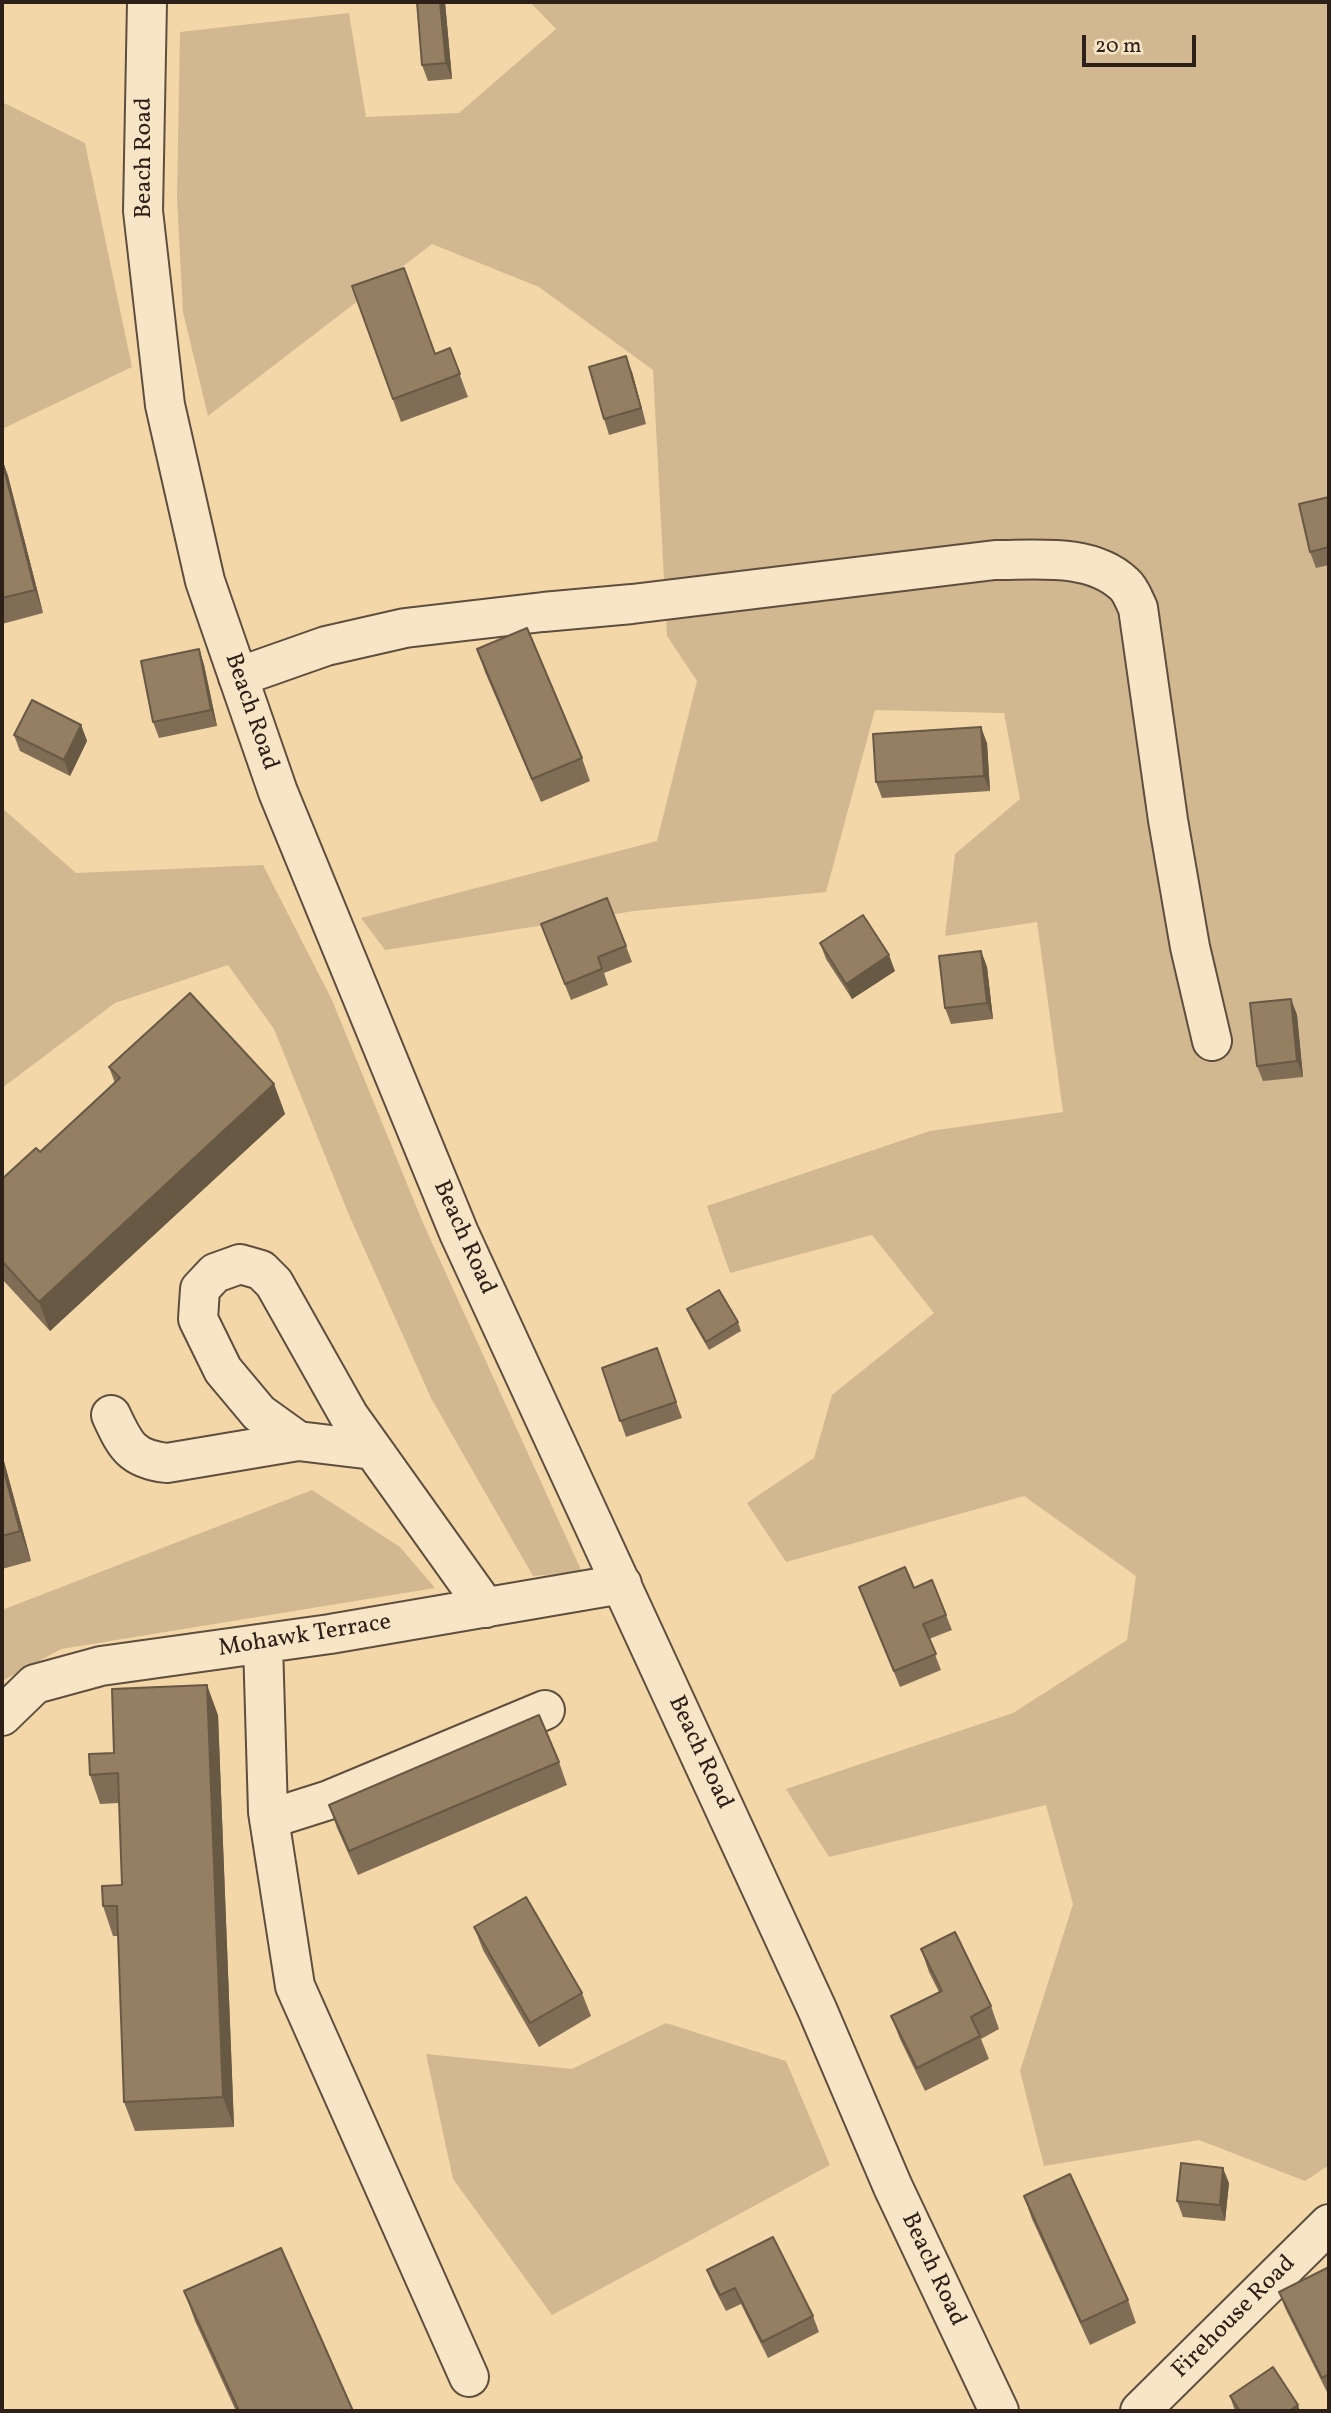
<!DOCTYPE html>
<html>
<head>
<meta charset="utf-8">
<style>
  body { margin:0 }
  #map { position:relative; width:1331px; height:2413px; overflow:hidden; background:#f3d7a8; font-family:Vollkorn,serif }
  canvas { display:block }
  .frame { position:absolute; inset:0; border:4px solid #2d2019; pointer-events:none }
  .scale { position:absolute; left:1082px; top:35px; width:114px; height:32px; box-sizing:border-box; border:4px solid #2d2019; border-top:0; padding-left:9px; font-size:21px; line-height:24px; white-space:nowrap; color:#2d2019; -webkit-text-stroke:5px #f7e5c6; paint-order:stroke }
</style>
</head>
<body>
<div id="map">
<canvas width="1331" height="2413"></canvas>
<div class="frame"></div>
<div class="scale">20 m</div>
</div>
<script>
const ctx = document.querySelector('canvas').getContext('2d');
ctx.lineJoin = 'round';
function paint(path, color) {
  ctx.fillStyle = color;
  ctx.fill(path, 'evenodd');
}
function strokePath(path, color, width, dash) {
  ctx.strokeStyle = color;
  ctx.lineWidth = width;
  ctx.lineCap = dash ? 'butt' : 'round';
  ctx.setLineDash(dash || []);
  ctx.stroke(path);
}
function label(font, color, halo, rows, align = 'center') {
  ctx.font = font + ' Vollkorn,serif';
  ctx.lineWidth = 5;
  ctx.setLineDash([]);
  ctx.textBaseline = 'middle';
  ctx.strokeStyle = halo;
  ctx.fillStyle = color;
  for (const [text, x, y, turn = 0] of rows) {
    ctx.save();
    ctx.translate(x, y);
    ctx.rotate((+turn || 0) * Math.PI / 180);
    ctx.textAlign = isNaN(turn) ? turn : align;
    if (halo) ctx.strokeText(text, 0, 0);
    ctx.fillText(text, 0, 0);
    ctx.restore();
  }
}
const green = new Path2D(`
  M 530,2 L 1329,2 L 1329,2165 L 1305,2181 L 1199,2140 L 1044,2166 L 1020,2071 L 1073,1904 L 1046,1805 L 829,1857 L 786,1789 L 1013,1713 L 1127,1640 L 1136,1576 L 1024,1496 L 786,1562 L 747,1503 L 814,1458 L 832,1395 L 934,1313 L 872,1235 L 730,1273 L 707,1206 L 930,1131 L 1063,1112 L 1037,922 L 945,936 L 955,854 L 1020,799 L 1004,713 L 875,710 L 826,892 L 634,911 L 385,950 L 361,918 L 657,841 L 697,681 L 667,636 L 653,370 L 539,287 L 432,244 L 208,416 L 183,312 L 177,198 L 180,32 L 349,13 L 366,117 L 459,113 L 556,29 Z
  M 2,102 L 85,143 L 132,367 L 2,429 Z
  M 2,808 L 76,873 L 263,865 L 332,1000 L 423,1223 L 582,1572 L 533,1576 L 431,1398 L 349,1215 L 274,1029 L 228,965 L 115,1003 L 2,1088 Z
  M 312,1490 L 400,1547 L 435,1588 L 61,1649 L 2,1681 L 2,1610 Z
  M 666,2023 L 786,2061 L 830,2165 L 552,2315 L 453,2179 L 426,2054 L 572,2069 Z`);
const minor = new Path2D(`
  M 147,2 L 143,211 L 165,405 L 205,581 L 278,792 L 459,1233 L 817,2009 L 893,2187 L 999,2411
  M 238,677 L 326,646 L 405,628 L 543,612 L 632,604 L 995,560 C 1037,560 1091,553 1124,584 C 1131,590 1134,600 1138,608 L 1168,820 L 1190,947 L 1212,1041
  M 111,1415 C 125,1445 131,1459 167,1463 L 298,1441
  M 373,1450 L 298,1441 L 259,1413 L 223,1370 L 198,1319 L 200,1289 L 215,1273 L 240,1264 L 261,1270 L 274,1283 L 349,1416 L 486,1608
  M 263,1644 L 268,1812 L 295,1986 L 469,2377
  M 2,1716 L 35,1684 L 101,1666 L 330,1634 L 622,1584
  M 269,1819 L 329,1800 L 545,1710
  M 1140,2411 L 1329,2224`);
const wall = new Path2D(`
  M 417,2 L 445,2 L 452,79 L 428,81 L 422,65 Z
  M 352,286 L 435,354 L 450,348 L 468,397 L 401,422 Z
  M 632,372 L 646,424 L 609,435 L 604,419 Z
  M 2,459 L 8,476 L 43,613 L 2,624 Z
  M 1329,497 L 1329,565 L 1316,568 L 1310,552 Z
  M 199,649 L 204,665 L 217,726 L 159,738 L 153,722 Z
  M 477,649 L 582,758 L 590,781 L 541,802 L 485,672 Z
  M 81,725 L 87,741 L 70,776 L 20,751 L 14,735 Z
  M 987,743 L 990,791 L 882,798 L 876,782 Z
  M 547,940 L 626,946 L 632,962 L 604,973 L 608,985 L 571,1000 Z
  M 820,943 L 895,971 L 852,999 L 826,959 Z
  M 981,951 L 987,967 L 993,1019 L 951,1024 L 945,1008 Z
  M 1291,999 L 1297,1015 L 1303,1077 L 1263,1081 L 1257,1066 Z
  M 109,1067 L 274,1084 L 285,1114 L 50,1331 L 2,1279 L 2,1179 L 40,1152 L 115,1083 Z
  M 687,1309 L 738,1322 L 741,1331 L 709,1350 L 690,1317 Z
  M 657,1348 L 682,1418 L 626,1437 L 602,1368 Z
  M 2,1454 L 31,1561 L 2,1569 Z
  M 859,1587 L 914,1588 L 946,1615 L 952,1630 L 929,1639 L 941,1670 L 900,1687 Z
  M 218,1715 L 234,2127 L 135,2131 L 124,2102 L 118,1936 L 113,1936 L 103,1906 L 122,1885 L 119,1803 L 100,1804 L 90,1775 L 114,1753 Z
  M 559,1762 L 567,1785 L 358,1875 L 337,1828 L 329,1805 Z
  M 474,1927 L 582,1993 L 591,2016 L 539,2047 L 483,1950 Z
  M 921,1949 L 991,2006 L 999,2029 L 981,2039 L 989,2059 L 925,2091 L 900,2039 L 891,2016 L 939,1992 L 929,1972 Z
  M 1229,2183 L 1225,2221 L 1183,2217 L 1177,2201 Z
  M 1024,2196 L 1128,2300 L 1136,2323 L 1090,2345 L 1032,2219 Z
  M 1329,2269 L 1329,2393 L 1328,2394 L 1285,2308 L 1279,2292 Z
  M 707,2270 L 813,2316 L 819,2332 L 768,2358 L 741,2304 L 726,2311 L 713,2286 Z
  M 184,2291 L 353,2411 L 236,2411 L 195,2321 Z
  M 1230,2396 L 1300,2411 L 1235,2411 Z`);
const shadedWall = new Path2D(`
  M 440,2 L 445,2 L 452,79 L 446,63 Z
  M 626,356 L 632,372 L 646,424 L 641,408 Z
  M 2,459 L 8,476 L 43,613 L 35,590 Z
  M 199,649 L 204,665 L 217,726 L 211,710 Z
  M 81,725 L 87,741 L 70,776 L 64,760 Z
  M 981,727 L 987,743 L 990,791 L 984,776 Z
  M 981,951 L 987,967 L 993,1019 L 987,1003 Z
  M 889,955 L 895,971 L 852,999 L 846,984 Z
  M 1291,999 L 1297,1015 L 1303,1077 L 1297,1061 Z
  M 274,1084 L 285,1114 L 50,1331 L 39,1302 Z
  M 2,1454 L 31,1561 L 20,1531 L 2,1464 Z
  M 207,1685 L 218,1715 L 234,2127 L 223,2097 Z
  M 1223,2168 L 1229,2183 L 1225,2221 L 1220,2205 Z
  M 1298,2405 L 1300,2411 L 1289,2411 Z`);
const building = new Path2D(`
  M 417,2 L 440,2 L 446,63 L 422,65 Z
  M 404,268 L 435,354 L 450,348 L 460,374 L 393,399 L 352,286 Z
  M 626,356 L 641,408 L 604,419 L 589,367 Z
  M 2,461 L 35,590 L 2,598 Z
  M 1329,497 L 1329,547 L 1310,552 L 1299,504 Z
  M 527,628 L 582,758 L 532,779 L 477,649 Z
  M 199,649 L 211,710 L 153,722 L 141,661 Z
  M 32,700 L 81,725 L 64,760 L 14,735 Z
  M 981,727 L 984,776 L 876,782 L 873,734 Z
  M 607,898 L 626,946 L 598,957 L 602,969 L 565,984 L 541,924 Z
  M 863,915 L 889,955 L 846,984 L 820,943 Z
  M 981,951 L 987,1003 L 945,1008 L 939,956 Z
  M 190,993 L 274,1084 L 39,1302 L 2,1261 L 2,1179 L 36,1148 L 40,1152 L 120,1078 L 109,1067 Z
  M 1291,999 L 1297,1061 L 1257,1066 L 1250,1003 Z
  M 719,1290 L 738,1322 L 706,1342 L 687,1309 Z
  M 657,1348 L 676,1402 L 620,1421 L 602,1368 Z
  M 2,1464 L 20,1531 L 2,1536 Z
  M 905,1567 L 914,1588 L 932,1580 L 946,1615 L 923,1624 L 936,1654 L 894,1671 L 859,1587 Z
  M 207,1685 L 223,2097 L 124,2102 L 117,1906 L 103,1906 L 102,1886 L 122,1885 L 118,1773 L 90,1775 L 89,1754 L 114,1753 L 112,1689 Z
  M 539,1715 L 559,1762 L 349,1851 L 329,1805 Z
  M 526,1897 L 582,1993 L 530,2023 L 474,1927 Z
  M 955,1932 L 991,2006 L 971,2017 L 980,2036 L 917,2068 L 891,2016 L 942,1991 L 921,1949 Z
  M 1181,2163 L 1223,2168 L 1220,2205 L 1177,2201 Z
  M 1070,2174 L 1128,2300 L 1081,2322 L 1024,2196 Z
  M 773,2237 L 813,2316 L 762,2342 L 735,2288 L 720,2295 L 707,2270 Z
  M 281,2248 L 353,2411 L 239,2411 L 184,2291 Z
  M 1329,2267 L 1329,2374 L 1322,2378 L 1279,2292 Z
  M 1273,2367 L 1298,2405 L 1289,2411 L 1240,2411 L 1230,2396 Z`);
const streetNames = [
  ["Beach Road",146,158,-90],
  ["Beach Road",250,712,71],
  ["Beach Road",463,1238,66],
  ["Mohawk Terrace",305,1637,-9],
  ["Beach Road",699,1753,65],
  ["Beach Road",932,2270,65],
  ["Firehouse Road",1235,2318,-45]
];
paint(green, '#d1b890');
strokePath(minor, '#5e4e3d', 42);
strokePath(minor, '#f7e5c6', 38);
paint(wall, '#7f6d55');
paint(shadedWall, '#685945');
paint(building, '#947f63');
strokePath(building, '#685945', 2);
label('24px', '#2d2019', '#f7e5c6', streetNames);
</script>
</body>
</html>
